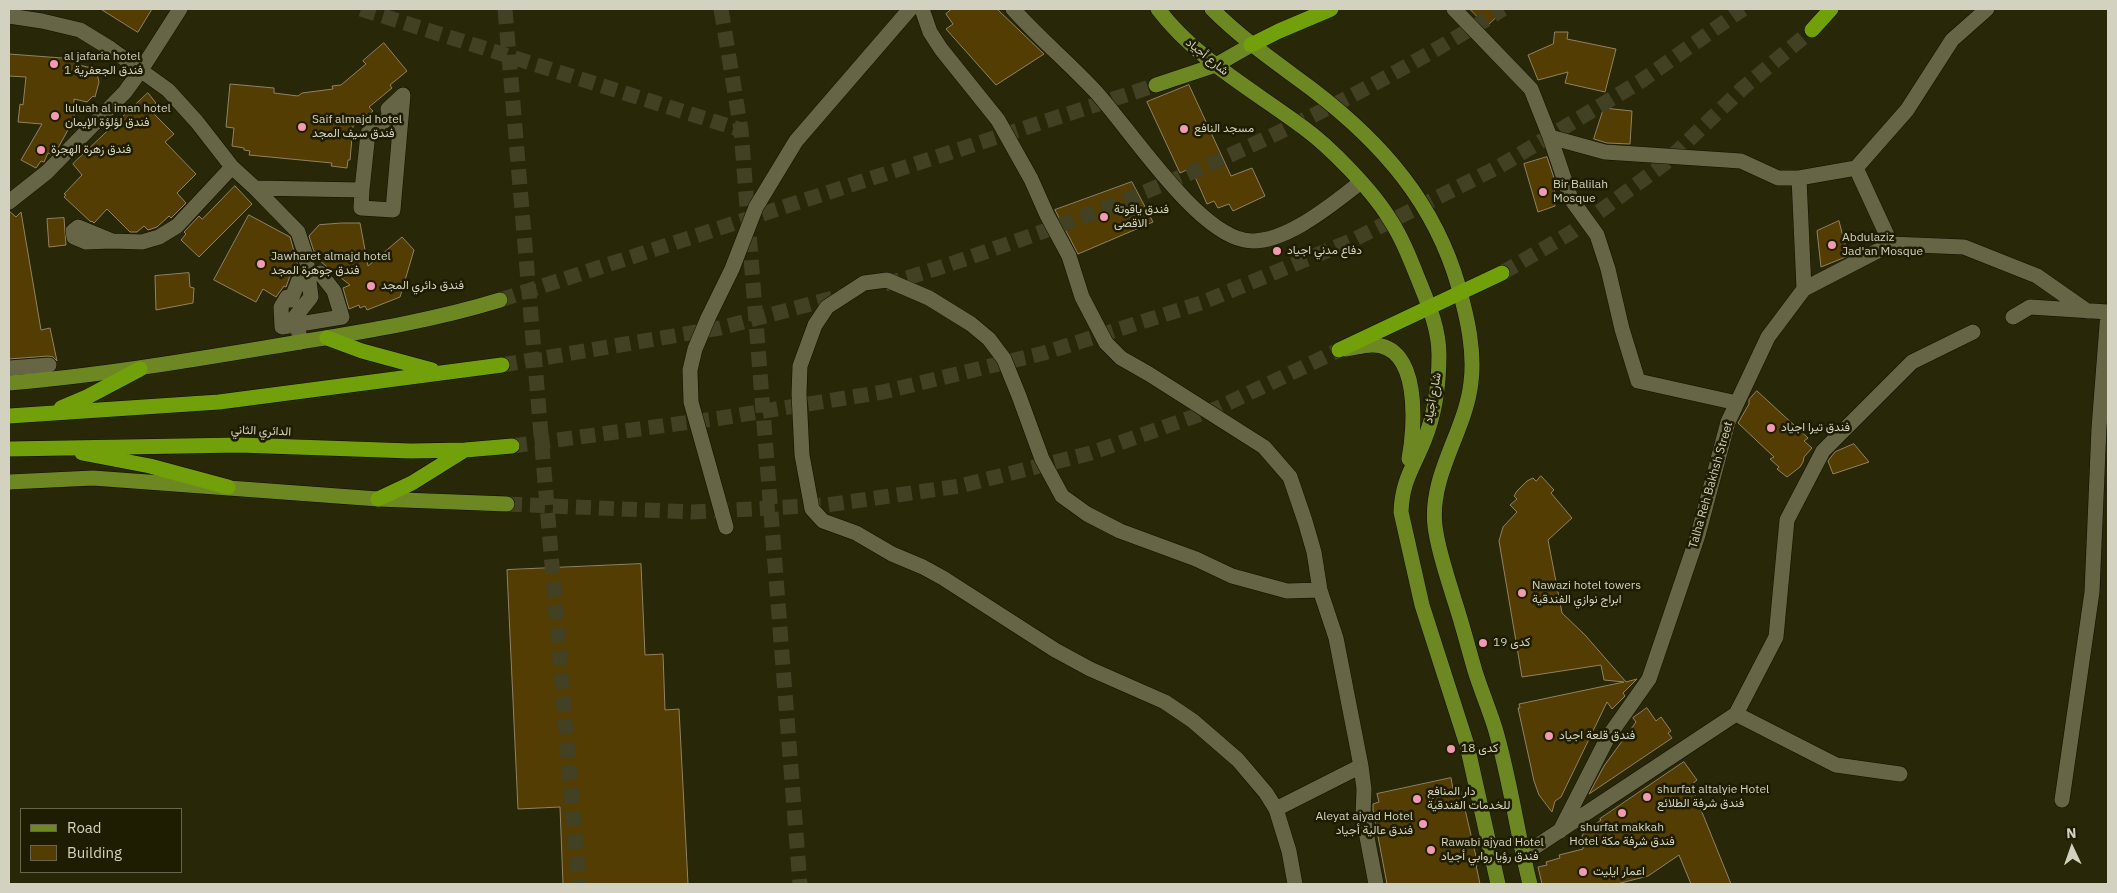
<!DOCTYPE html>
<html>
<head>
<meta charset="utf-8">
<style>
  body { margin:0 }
  #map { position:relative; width:2117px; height:893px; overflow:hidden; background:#282708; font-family:"IBM Plex Sans",sans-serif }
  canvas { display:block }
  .frame { position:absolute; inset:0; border:10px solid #d3d2c1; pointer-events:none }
  .legend { position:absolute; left:20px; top:808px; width:162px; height:65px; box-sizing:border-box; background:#1f1d01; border:1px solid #67654e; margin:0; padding:6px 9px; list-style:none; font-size:15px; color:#d3d2c1 }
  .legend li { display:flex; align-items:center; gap:10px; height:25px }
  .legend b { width:25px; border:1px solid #67654e }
  .north { position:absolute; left:2047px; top:823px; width:50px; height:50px; -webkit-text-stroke:4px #1f1d01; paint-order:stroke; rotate:357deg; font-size:14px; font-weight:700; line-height:20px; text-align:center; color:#d3d2c1 }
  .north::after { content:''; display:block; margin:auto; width:18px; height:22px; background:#d3d2c1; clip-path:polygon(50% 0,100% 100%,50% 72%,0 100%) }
</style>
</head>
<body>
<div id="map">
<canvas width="2117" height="893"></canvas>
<div class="frame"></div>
<ul class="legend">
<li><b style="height:6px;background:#6d8822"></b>Road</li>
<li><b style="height:14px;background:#533d03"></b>Building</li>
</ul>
<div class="north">N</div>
</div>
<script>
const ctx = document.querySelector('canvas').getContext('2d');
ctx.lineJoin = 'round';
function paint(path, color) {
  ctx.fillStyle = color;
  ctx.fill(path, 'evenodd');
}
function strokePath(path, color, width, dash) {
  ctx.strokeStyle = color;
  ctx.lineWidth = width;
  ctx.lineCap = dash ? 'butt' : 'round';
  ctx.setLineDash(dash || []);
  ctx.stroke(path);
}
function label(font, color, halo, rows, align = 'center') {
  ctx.font = font + ' "IBM Plex Sans",Vazirmatn,sans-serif';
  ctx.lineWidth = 5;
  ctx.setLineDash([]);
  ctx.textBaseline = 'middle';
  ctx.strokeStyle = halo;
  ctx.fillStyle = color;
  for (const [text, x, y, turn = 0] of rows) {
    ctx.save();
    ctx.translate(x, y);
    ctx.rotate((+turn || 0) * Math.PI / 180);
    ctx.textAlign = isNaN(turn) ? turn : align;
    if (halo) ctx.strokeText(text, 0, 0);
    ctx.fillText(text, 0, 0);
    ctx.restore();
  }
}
const building = new Path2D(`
  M 101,9 L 152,9 L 138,32 Z
  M 952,9 L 997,9 L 1044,54 L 996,85 L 946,29 L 953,24 L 946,14 Z
  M 1470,9 L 1505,9 L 1487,26 Z
  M 1555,32 L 1568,32 L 1567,39 L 1616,49 L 1605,92 L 1565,83 L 1568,72 L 1538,80 L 1528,55 L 1553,44 Z
  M 384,43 L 407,71 L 390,85 L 392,88 L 369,107 L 373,111 L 353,126 L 350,160 L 348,160 L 347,168 L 331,166 L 332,163 L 249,155 L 250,151 L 244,150 L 244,148 L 232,146 L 234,128 L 226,127 L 230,84 L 274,88 L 274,93 L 298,96 L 302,93 L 333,89 L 332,86 L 341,85 L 366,64 L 363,61 Z
  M 9,54 L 75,59 L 75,64 L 96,69 L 99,82 L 95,97 L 93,96 L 87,102 L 74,99 L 74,119 L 58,148 L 56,146 L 51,154 L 48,153 L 44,162 L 41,161 L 36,168 L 21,160 L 42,124 L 18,122 L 20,104 L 23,105 L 26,77 L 9,76 Z
  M 1189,85 L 1231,176 L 1252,168 L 1265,196 L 1233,211 L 1229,204 L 1218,208 L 1214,201 L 1207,204 L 1191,168 L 1180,173 L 1147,102 Z
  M 148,93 L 156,103 L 149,109 L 174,134 L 165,142 L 196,174 L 177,193 L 186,203 L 171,218 L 169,216 L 157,227 L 148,230 L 144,226 L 137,232 L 130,232 L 107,209 L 94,223 L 92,221 L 91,222 L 64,197 L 66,195 L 64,194 L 82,175 L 73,164 Z
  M 1604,108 L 1632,111 L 1630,144 L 1607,143 L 1594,139 Z
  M 1547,157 L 1554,178 L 1555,206 L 1538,212 L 1524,164 Z
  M 1132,182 L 1153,222 L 1078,254 L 1055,210 Z
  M 235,186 L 252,204 L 199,257 L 181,240 L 186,234 L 184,232 L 199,216 L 202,219 Z
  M 9,211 L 16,217 L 21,212 L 41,330 L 50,328 L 57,361 L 53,357 L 48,356 L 9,359 Z
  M 249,215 L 290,237 L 298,265 L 291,273 L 286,287 L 284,286 L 276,297 L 263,289 L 256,302 L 214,280 Z
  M 64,218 L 66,245 L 49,247 L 47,219 Z
  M 1839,221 L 1848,256 L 1821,267 L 1817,231 Z
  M 342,223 L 360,223 L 368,266 L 402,237 L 414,250 L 400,297 L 367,310 L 365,306 L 360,308 L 359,305 L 349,309 L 343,288 L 350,285 L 316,258 L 309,236 L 319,225 Z
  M 189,273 L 190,287 L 194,288 L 193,303 L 156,310 L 155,276 Z
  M 1757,391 L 1808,438 L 1804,441 L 1812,448 L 1804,457 L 1803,462 L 1800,467 L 1787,477 L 1777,469 L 1779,467 L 1770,459 L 1774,457 L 1738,423 L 1749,404 L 1749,400 Z
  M 1854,444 L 1869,462 L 1833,474 L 1828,461 L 1831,457 L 1835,452 Z
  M 1541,476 L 1554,490 L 1551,493 L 1572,518 L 1548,540 L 1562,613 L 1585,635 L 1626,682 L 1637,679 L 1623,693 L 1625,696 L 1612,709 L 1607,702 L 1561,797 L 1555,801 L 1552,812 L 1539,795 L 1534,781 L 1518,708 L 1520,708 L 1519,704 L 1624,682 L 1604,680 L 1601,665 L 1522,677 L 1499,541 L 1503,527 L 1517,512 L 1510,505 L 1517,499 L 1514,496 L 1517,491 L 1527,481 L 1533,478 L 1536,481 Z
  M 641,564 L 645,655 L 663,654 L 665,710 L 679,709 L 688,884 L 563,884 L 560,807 L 518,809 L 507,570 Z
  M 1647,708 L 1656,721 L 1661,717 L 1671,731 L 1668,733 L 1672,738 L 1589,794 L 1604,766 L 1636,722 L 1633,718 Z
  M 1684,762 L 1697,780 L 1691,785 L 1731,884 L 1691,884 L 1679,855 L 1648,876 L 1617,884 L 1542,884 L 1538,867 L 1547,865 L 1546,862 L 1560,858 L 1559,855 L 1583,849 L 1582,836 L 1584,832 L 1601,820 L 1600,819 Z
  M 1451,778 L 1453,789 L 1460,788 L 1478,865 L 1476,865 L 1480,884 L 1387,884 L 1373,810 L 1373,804 L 1379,802 L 1377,794 Z`);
const minorTunnel = new Path2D(`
  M 361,9 L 741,130
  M 505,9 L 579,884
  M 721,9 L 741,130 L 800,884`);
const majorTunnel = new Path2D(`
  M 500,300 L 1156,85
  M 507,504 L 692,512 L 827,505 L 960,486 L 1091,453 L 1218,408 L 1339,350`);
const highwayTunnel = new Path2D(`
  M 1502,273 L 1572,232 L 1664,164 L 1743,88 L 1812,30
  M 885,284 C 927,273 967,258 1008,244 C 1180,184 1348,106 1503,9
  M 502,365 L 720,328 L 841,296
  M 512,446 L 721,418 L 883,392 L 1044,353 L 1201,303 L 1353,240 L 1500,166 L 1641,81 L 1743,9`);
const minor = new Path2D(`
  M 922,9 L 930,32 L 941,49 L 998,120 L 1031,179 L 1047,215 L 1069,256 L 1082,297 L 1106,343 L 1121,358 L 1149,374 L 1264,447 L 1290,477 L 1305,521 L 1314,552 L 1320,590 L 1336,638 L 1361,766 L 1364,789 L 1363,816 L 1376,884
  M 1013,9 C 1039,38 1069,63 1096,92 C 1131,131 1195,230 1244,240 C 1281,248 1334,203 1361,182
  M 1454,9 L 1531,89 L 1550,137 L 1605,152 L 1741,161 L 1778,178 L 1799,178 L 1856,168 L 1907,110 L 1952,40 L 1987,9
  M 9,16 L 42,21 L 80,30 L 111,49 L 168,90 L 197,122 L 232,167 L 255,188 L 298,232 L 306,256 L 311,297 L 295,317 L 301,342
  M 1550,137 L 1571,199 L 1597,235 L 1608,269 L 1622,329 L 1638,381 L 1737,403
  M 1856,168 L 1891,244
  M 1799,178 L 1804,289
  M 255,188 L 362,190 L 361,208 L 393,210 L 403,95 L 388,109 L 390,117 L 368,133 L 362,190
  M 9,202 L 47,172 L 125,92 L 141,70 L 180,9
  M 112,241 L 86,242 L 74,237 L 73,231 L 78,227 L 112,241 L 142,242 L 159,237 L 177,226 L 232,167
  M 320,273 L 334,291 L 342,317 L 282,327 L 281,307 L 287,297 L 291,300 L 300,277 Z
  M 2013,317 L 2030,307 L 2108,312 L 2099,428 L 2092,592 L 2062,800
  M 9,368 L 49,365
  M 726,527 L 691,402 L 690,370 L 695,349 L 708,318 L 732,269 L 756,207 L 796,141 L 910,9
  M 1736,714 L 1836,765 L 1900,774
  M 1276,809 L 1361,766
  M 1560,831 L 1608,737 L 1649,679 L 1698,535 L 1728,422 L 1768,337 L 1804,289 L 1891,244 L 1964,247 L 2037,276 L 2087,311
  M 1523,855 L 1736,714 L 1776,637 L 1787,520 L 1823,451 L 1912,362 L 1973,332
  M 1295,884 L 1289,851 L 1276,809 L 1266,793 L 1238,760 L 1193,721 L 1165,702 L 1090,669 L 1055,650 L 943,578 L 923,567 L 892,554 L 856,533 L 823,521 L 812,509 L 802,455 L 799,394 L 800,366 L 815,325 L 827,307 L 864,283 L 887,280 L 929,298 L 971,324 L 989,339 L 1004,359 L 1019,396 L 1042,459 L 1062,496 L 1087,514 L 1120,531 L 1196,559 L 1232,576 L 1287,591 L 1320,590`);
const major = new Path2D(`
  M 1158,9 C 1196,59 1253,90 1304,128 C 1330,147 1372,190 1389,218 C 1401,236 1409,256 1417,276 C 1427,301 1439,327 1439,355 C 1439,384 1435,414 1424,441 C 1413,468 1402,481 1401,512 L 1422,605 L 1467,745 L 1498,884
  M 1212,9 C 1243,40 1278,64 1313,90 C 1382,143 1435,203 1459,288 C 1467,317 1475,351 1471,382 C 1466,431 1429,475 1435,526 C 1438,551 1447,575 1454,599 C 1462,623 1468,647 1475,671 C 1481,690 1489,709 1495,728 C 1510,778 1517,833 1530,884
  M 1156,85 L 1216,65 L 1251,45
  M 1345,349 C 1354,348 1363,345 1372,345 C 1421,344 1415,427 1409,459
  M 9,383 C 107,375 203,358 300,342 C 367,331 435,320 500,300
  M 9,482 L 93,478 L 378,499 L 507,504`);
const highway = new Path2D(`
  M 1812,30 L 1831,9
  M 1251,45 L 1279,31 L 1331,9
  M 327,338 L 362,351 L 432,370
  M 1339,350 L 1502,273
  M 61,408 L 87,397 L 140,369
  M 9,416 L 219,402 L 502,365
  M 9,449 L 239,445 L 411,451 L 465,450 L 512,446
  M 82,453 L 150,466 L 228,487
  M 378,499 L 412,483 L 465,450`);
const markers = [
  [54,64,5,"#f19ab2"],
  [55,116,5,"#f19ab2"],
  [302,127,5,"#f19ab2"],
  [1184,129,5,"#f19ab2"],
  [41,150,5,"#f19ab2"],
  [1543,192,5,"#f19ab2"],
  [1104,217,5,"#f19ab2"],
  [1832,245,5,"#f19ab2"],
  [1277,251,5,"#f19ab2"],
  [261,264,5,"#f19ab2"],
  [371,286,5,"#f19ab2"],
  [1771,428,5,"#f19ab2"],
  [1522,593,5,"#f19ab2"],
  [1483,643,5,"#f19ab2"],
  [1549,736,5,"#f19ab2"],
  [1451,749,5,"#f19ab2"],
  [1647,797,5,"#f19ab2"],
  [1417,799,5,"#f19ab2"],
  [1622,813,5,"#f19ab2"],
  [1423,824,5,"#f19ab2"],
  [1431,850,5,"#f19ab2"],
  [1583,872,5,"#f19ab2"]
];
const poiNames = [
  ["al jafaria hotel",64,57],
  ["1 فندق الجعفرية",64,71],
  ["luluah al iman hotel",65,109],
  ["فندق لؤلؤة الإيمان",65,123],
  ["Saif almajd hotel",312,120],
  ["فندق سيف المجد",312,134],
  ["مسجد النافع",1194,129],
  ["فندق زهرة الهجرة",51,150],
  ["Bir Balilah",1553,185],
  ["Mosque",1553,199],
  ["فندق ياقوتة",1114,210],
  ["الاقصى",1114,224],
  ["Abdulaziz",1842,238],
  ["Jad'an Mosque",1842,252],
  ["دفاع مدني اجياد",1287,251],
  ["Jawharet almajd hotel",271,257],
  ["فندق جوهرة المجد",271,271],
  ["فندق دائري المجد",381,286],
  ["فندق تيرا اجياد",1781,428],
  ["Nawazi hotel towers",1532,586],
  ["ابراج نوازي الفندقية",1532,600],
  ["كدى 19",1493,643],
  ["فندق قلعة اجياد",1559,736],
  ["كدى 18",1461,749],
  ["shurfat altalyie Hotel",1657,790],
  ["فندق شرفة الطلائع",1657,804],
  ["دار المنافع",1427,792],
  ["للخدمات الفندقية",1427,806],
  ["Aleyat ajyad Hotel",1413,817,"right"],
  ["فندق عالية أجياد",1413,831,"right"],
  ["shurfat makkah",1622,828,"center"],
  ["Hotel فندق شرفة مكة",1622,842,"center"],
  ["Rawabi ajyad Hotel",1441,843],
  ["فندق رؤيا روابي أجياد",1441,857],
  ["اعمار ايليت",1593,872]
];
const streetNames = [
  ["شارع أجياد",1207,57,39],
  ["شارع أجياد",1433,398,-80],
  ["الدائري الثاني",261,431,2],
  ["Talha Reh Bakhsh Street",1711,485,-74]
];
paint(building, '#533d03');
strokePath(building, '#918264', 1);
strokePath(minorTunnel, '#424124', 15, [15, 8]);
strokePath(majorTunnel, '#424124', 15, [15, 8]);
strokePath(highwayTunnel, '#424124', 15, [15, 8]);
strokePath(minor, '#110f00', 16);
strokePath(major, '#110f00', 16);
strokePath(highway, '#110f00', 16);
strokePath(minor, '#666545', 15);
strokePath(major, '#6d8822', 15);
strokePath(highway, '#72a00b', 15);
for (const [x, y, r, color] of markers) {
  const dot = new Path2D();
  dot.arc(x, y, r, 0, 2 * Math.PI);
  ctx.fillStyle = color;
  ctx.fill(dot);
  strokePath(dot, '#1f1d01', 2);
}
label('12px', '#d3d2c1', '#1f1d01', poiNames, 'left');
label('12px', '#d3d2c1', '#1f1d01', streetNames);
</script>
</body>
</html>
